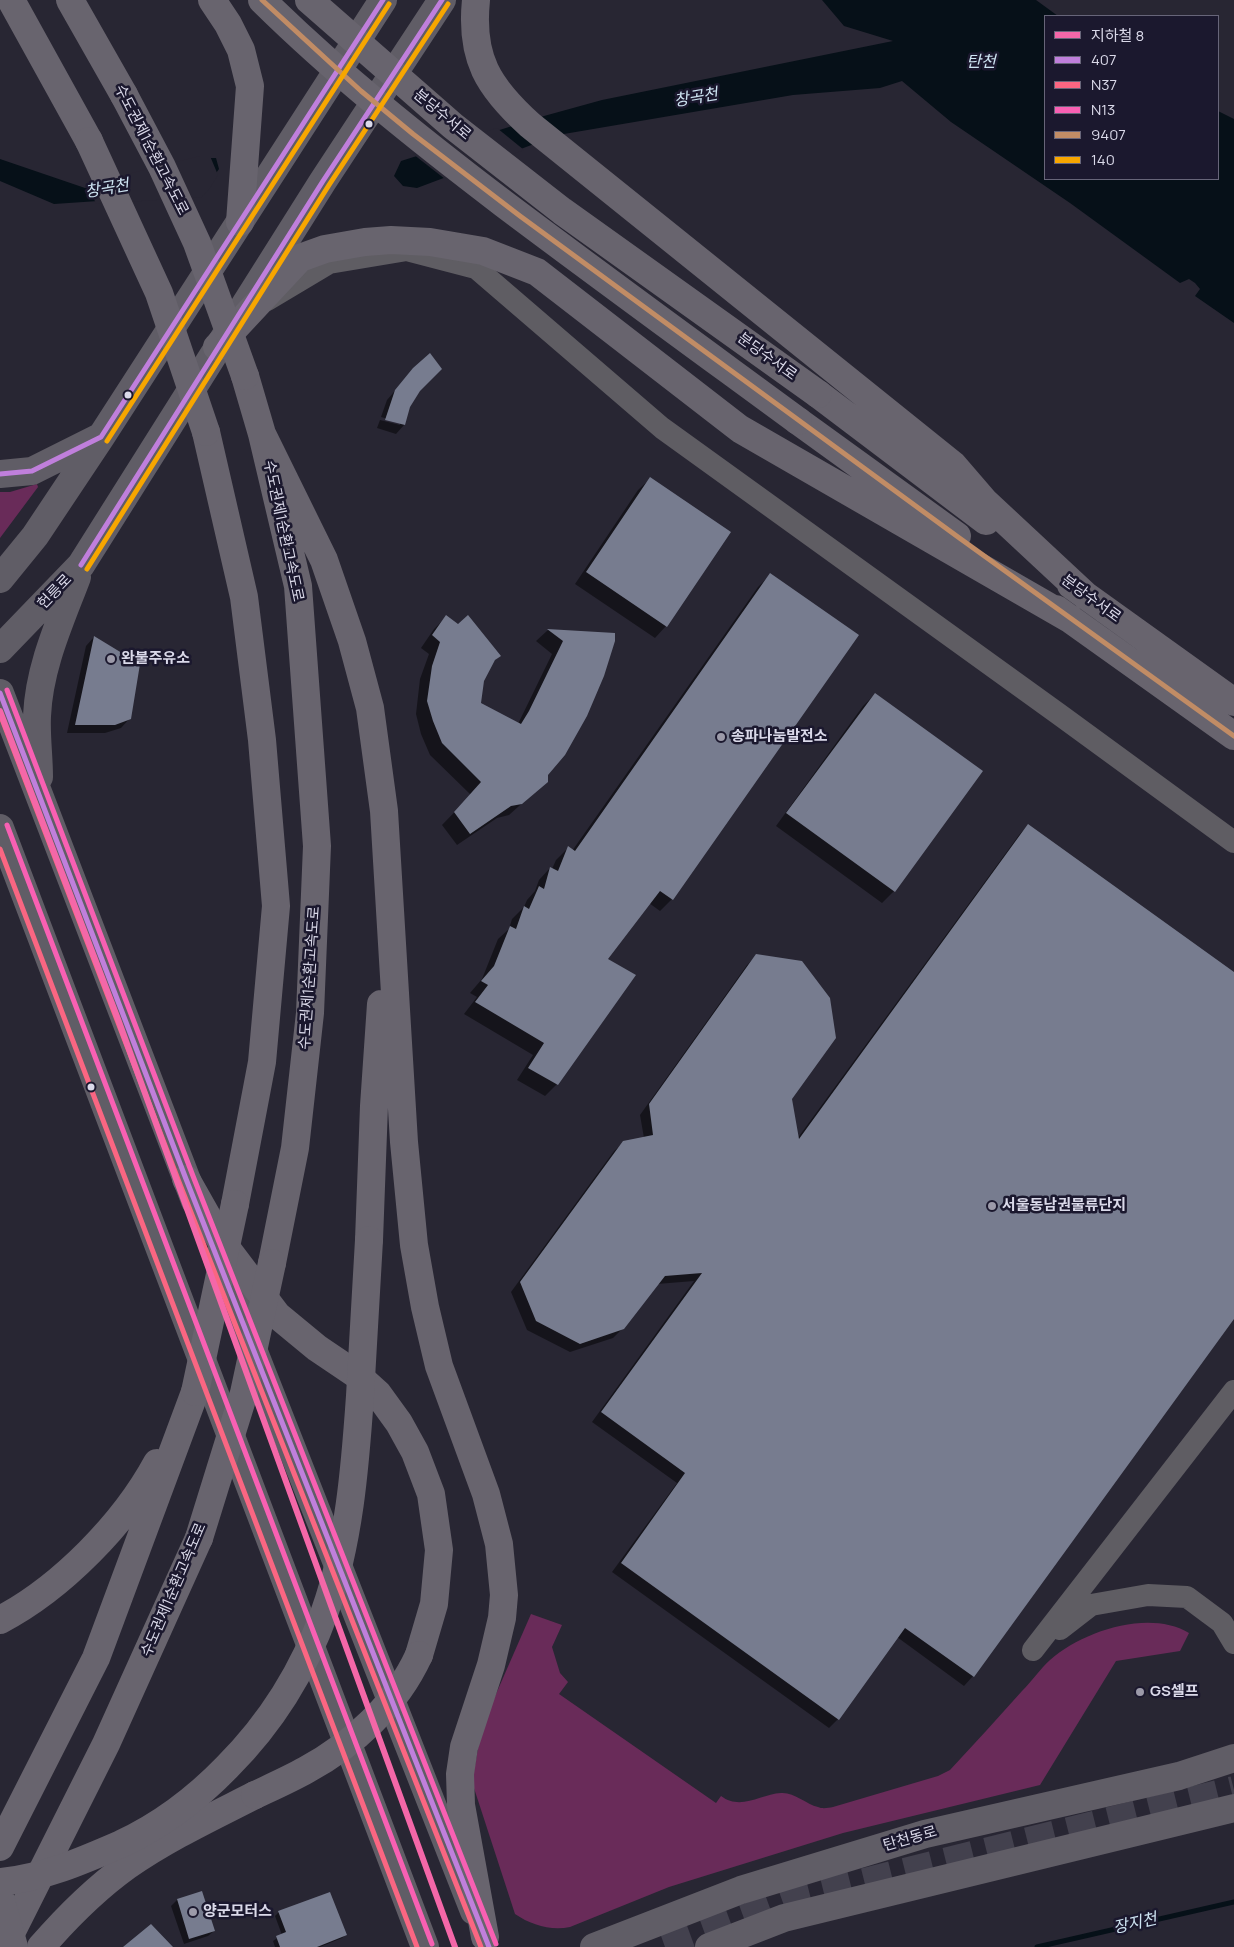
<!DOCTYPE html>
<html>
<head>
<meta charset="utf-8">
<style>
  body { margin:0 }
  #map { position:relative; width:1234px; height:1947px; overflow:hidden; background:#282633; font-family:Manrope,"Noto Sans KR",sans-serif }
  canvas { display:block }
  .legend { position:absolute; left:1044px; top:15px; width:175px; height:165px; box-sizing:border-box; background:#1b182e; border:1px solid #676579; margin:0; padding:6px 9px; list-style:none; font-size:15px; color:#dad9e9 }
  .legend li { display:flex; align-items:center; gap:10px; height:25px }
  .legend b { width:25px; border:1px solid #676579 }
</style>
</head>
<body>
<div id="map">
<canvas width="1234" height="1947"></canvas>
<ul class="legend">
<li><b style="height:6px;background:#f467a8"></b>지하철 8</li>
<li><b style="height:6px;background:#c07fdc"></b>407</li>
<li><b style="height:6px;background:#fa6682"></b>N37</li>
<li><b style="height:6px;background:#f860b3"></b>N13</li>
<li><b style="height:6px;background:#c18c65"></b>9407</li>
<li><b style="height:6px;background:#f7a600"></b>140</li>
</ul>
</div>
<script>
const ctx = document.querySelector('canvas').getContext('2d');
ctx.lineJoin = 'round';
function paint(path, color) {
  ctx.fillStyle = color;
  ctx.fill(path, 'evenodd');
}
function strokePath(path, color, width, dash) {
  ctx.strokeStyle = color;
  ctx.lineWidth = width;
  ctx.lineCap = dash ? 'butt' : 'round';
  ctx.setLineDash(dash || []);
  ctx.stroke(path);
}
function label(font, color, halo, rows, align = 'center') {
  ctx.font = font + ' Manrope,"Noto Sans KR",sans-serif';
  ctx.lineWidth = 5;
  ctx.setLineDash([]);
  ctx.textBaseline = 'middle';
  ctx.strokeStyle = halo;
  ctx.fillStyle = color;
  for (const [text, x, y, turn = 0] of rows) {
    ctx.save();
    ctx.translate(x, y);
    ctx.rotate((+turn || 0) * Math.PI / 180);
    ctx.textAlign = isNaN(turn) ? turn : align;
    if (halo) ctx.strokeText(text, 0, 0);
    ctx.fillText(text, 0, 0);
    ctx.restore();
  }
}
const green = new Path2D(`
  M 37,484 L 38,487 L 0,538 L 0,492 L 10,492 Z
  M 531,1614 L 562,1625 L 552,1647 L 560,1673 L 568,1682 L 559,1694 L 716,1803 L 721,1796 C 741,1811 761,1794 781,1793 C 794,1792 806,1804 818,1807 C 822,1809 828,1808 833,1807 L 938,1776 L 950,1770 C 974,1744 998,1718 1022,1691 C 1032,1681 1040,1669 1050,1660 C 1083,1631 1149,1609 1189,1633 L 1180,1651 L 1116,1661 L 1040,1785 L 843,1833 L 669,1887 L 570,1927 C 551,1931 531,1925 515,1914 L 472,1782 L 482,1726 Z`);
const water = new Path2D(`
  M 822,0 L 1036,0 L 1058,16 L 1045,16 L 1045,179 L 1218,179 L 1218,111 L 1234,119 L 1234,323 L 1195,296 L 1200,289 L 1195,283 L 1189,279 L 1180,283 L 1070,203 L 951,122 L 902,81 L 880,88 L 793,95 L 558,135 L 417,188 L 403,186 L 394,176 L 401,161 L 544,116 L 602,100 L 893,41 L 844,26 Z
  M 201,158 L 216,158 L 219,169 L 201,194 L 54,204 L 0,181 L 0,159 L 85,188 Z`);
const pier = new Path2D(`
  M 497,128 L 524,150 L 445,179 L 413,154 Z
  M 200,156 L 210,156 L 218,175 L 210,188 L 202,197 L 96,204 L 88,184 Z`);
const shadow = new Path2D(`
  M 405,379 L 418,391 L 409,407 L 404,425 L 396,434 L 377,428 L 380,420 L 400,425 L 400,422 L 381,417 L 387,400 Z
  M 650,479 L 666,626 L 655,638 L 575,584 L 638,490 Z
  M 770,575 L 672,899 L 660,911 L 649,903 L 606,959 L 557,1084 L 545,1096 L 517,1080 L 533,1055 L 464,1014 L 477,997 L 470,993 L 482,979 L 498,939 L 509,929 L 512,919 L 524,907 L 527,900 L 535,891 L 539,880 L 550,868 L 552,869 L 556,860 L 568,848 L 572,851 L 758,587 Z
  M 446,617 L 499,656 L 492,663 L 482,681 L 480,704 L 518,724 L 552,654 L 536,641 L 548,630 L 614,634 L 546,775 L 547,781 L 509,815 L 497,818 L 457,845 L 442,825 L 471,795 L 430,755 L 421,734 L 416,714 L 420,679 L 429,654 L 421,648 L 434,629 Z
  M 94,637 L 130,718 L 121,728 L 105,733 L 67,733 L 86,646 Z
  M 875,694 L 894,891 L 882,903 L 776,826 L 863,706 Z
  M 1028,825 L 1234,974 L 1234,1317 L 973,1676 L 964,1686 L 897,1637 L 838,1719 L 829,1728 L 612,1572 L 677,1483 L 592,1422 L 694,1281 L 657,1284 L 623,1328 L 613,1338 L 570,1352 L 527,1330 L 511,1292 L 614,1151 L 624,1142 L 644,1138 L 640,1115 L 747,965 L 757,955 L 790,1099 L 797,1139 L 1019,835 Z
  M 201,1893 L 214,1931 L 208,1936 L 184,1944 L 171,1906 L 177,1900 Z
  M 279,1912 L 345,1935 L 342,1938 L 320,1947 L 275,1947 L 273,1941 L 282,1935 L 275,1916 Z`);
const stream = new Path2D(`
  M 1037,1947 L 1234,1902`);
const building = new Path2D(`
  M 430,353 L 442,369 L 420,391 L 410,407 L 405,425 L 385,420 L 395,390 L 413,368 Z
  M 650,477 L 731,532 L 667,627 L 586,572 Z
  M 770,573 L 859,635 L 673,900 L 660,891 L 608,959 L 636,975 L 558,1085 L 528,1068 L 544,1043 L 475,1002 L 488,985 L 481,981 L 494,966 L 510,926 L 516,929 L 524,906 L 529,909 L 539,886 L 544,889 L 550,867 L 558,871 L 568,846 L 575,851 Z
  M 446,615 L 458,624 L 468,615 L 501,656 L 495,660 L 484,681 L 481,703 L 521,724 L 529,711 L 563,641 L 547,629 L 615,633 L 615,641 L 604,676 L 587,716 L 565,755 L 548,775 L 548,782 L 522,804 L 511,806 L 470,834 L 454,812 L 481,782 L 442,743 L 433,721 L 427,701 L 432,666 L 440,642 L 432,635 Z
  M 94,636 L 140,664 L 131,719 L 115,725 L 75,725 Z
  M 875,693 L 983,771 L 895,892 L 786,813 Z
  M 1028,824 L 1234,972 L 1234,1319 L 974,1677 L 905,1628 L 839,1720 L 621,1563 L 685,1473 L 601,1412 L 702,1273 L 665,1276 L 624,1329 L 580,1344 L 536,1321 L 520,1282 L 623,1141 L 653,1135 L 649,1104 L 756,954 L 802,961 L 830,998 L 836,1038 L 792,1099 L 799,1139 Z
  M 202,1891 L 215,1931 L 189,1939 L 177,1899 Z
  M 330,1892 L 347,1935 L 317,1947 L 280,1947 L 276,1936 L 286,1932 L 278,1911 Z
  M 151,1924 L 173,1947 L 123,1947 Z`);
const majorTunnel = new Path2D(`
  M 665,1947 L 800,1898 L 1234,1790`);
const minor = new Path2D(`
  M 267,300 L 329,263 L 407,250 L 476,268 L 662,428 L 1060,715 L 1234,842
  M 1060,1629 L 1091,1605 L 1148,1595 L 1187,1597 L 1222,1623 L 1234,1643
  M 1033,1650 L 1234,1391`);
const major = new Path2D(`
  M 0,474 L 32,471 L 100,437
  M 0,579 L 35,536 L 101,437 L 383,0
  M 0,649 L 81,565 L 323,181 L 442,0
  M 0,693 L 195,1201
  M 39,777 C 39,757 36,736 37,716 C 39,667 60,622 77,577
  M 0,828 L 425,1947
  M 217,1258 L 474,1911
  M 594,1947 L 741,1890 L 925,1834 L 1179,1776 L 1234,1758
  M 709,1947 L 784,1918 L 1234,1808`);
const highway = new Path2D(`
  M 11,0 L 89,141
  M 70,0 L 124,95
  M 212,0 L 228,24 L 241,50 L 250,86 L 240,222
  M 476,0 C 470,58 488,87 530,125 L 953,465 L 984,501 L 1086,596
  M 217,347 L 300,258 L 325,249 L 365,242 L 391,240 L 430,242 L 483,251 L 537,272 L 740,429 L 1070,619
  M 245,376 L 262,434 L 298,586 L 317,846 L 310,1013 L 295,1148 L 272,1263
  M 818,394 L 986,521
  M 798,421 L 957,536
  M 206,432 L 244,597 L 262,740 L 276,906 L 262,1062 L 235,1204
  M 262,434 L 324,560 L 352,641 L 370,708 L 384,811 L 404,1142 L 414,1245 L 425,1307 L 439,1366 L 486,1494 L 499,1544 L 504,1595 L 502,1618 L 491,1665 L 464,1747 L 460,1774 L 461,1805 L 485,1937
  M 1071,585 L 1234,702
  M 1056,609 L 1234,736
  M 186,1179 L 221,1241 L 277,1315 L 317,1348 L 357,1375 L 378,1394 L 399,1423 L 415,1452 L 431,1494 L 439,1550 L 434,1604 L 419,1655
  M 369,1240 L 374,1106 L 381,1004
  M 0,1620 C 61,1588 124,1524 157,1463
  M 0,1847 L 96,1658 L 195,1392
  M 4,1947 L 106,1744 L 199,1538
  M 41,1947 C 67,1917 95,1889 127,1866 C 167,1838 212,1817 255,1795`);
const highwayBridge = new Path2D(`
  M 262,0 C 337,74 420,140 504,204 C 601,277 700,349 798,421
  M 309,0 L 453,126 L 562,211 L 818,394
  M 124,95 L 162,167 L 197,243 L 245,376
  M 89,141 L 159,293 L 206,432
  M 195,1392 L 235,1204
  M 199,1538 L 244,1393 L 272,1263
  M 255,1795 C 272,1787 290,1779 306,1770 C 354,1744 396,1705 419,1655
  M 0,1882 C 43,1878 82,1861 121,1844 C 162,1825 196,1799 227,1767 C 271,1723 304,1670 325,1611 C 349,1543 355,1468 360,1396 C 363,1344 366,1292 369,1240
  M 0,1897 L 14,1947`);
const bus1 = new Path2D(`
  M 0,474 L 32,471 L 101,437 L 383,0
  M 81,565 L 323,181 L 442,0
  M 0,693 L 186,1179 L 489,1947`);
const bus2 = new Path2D(`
  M 0,714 L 179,1182 L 481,1947
  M 0,849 L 417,1947`);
const bus3 = new Path2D(`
  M 7,690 L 193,1176 L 496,1944
  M 7,825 L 432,1944`);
const bus4 = new Path2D(`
  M 262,0 L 361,91 L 413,134 L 520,216 L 958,537 L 1234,736`);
const bus5 = new Path2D(`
  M 107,441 L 389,4
  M 87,569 L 329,185 L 448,4`);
const metro1 = new Path2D(`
  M 0,711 L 118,1019 L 455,1947`);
const markers = [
  [369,124,4.5,"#dad9e9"],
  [128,395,4.5,"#dad9e9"],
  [111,659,5,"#9c9aa9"],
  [721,737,5,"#9c9aa9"],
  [91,1087,4.5,"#dad9e9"],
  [992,1206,5,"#9c9aa9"],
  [1140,1692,5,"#9c9aa9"],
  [193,1912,5,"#9c9aa9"]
];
const streetNames = [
  ["분당수서로",442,115,40],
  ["수도권제1순환고속도로",151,150,63],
  ["분당수서로",767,357,36],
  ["수도권제1순환고속도로",283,531,78],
  ["헌릉로",55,592,-46],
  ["분당수서로",1091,599,36],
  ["수도권제1순환고속도로",310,978,-86],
  ["수도권제1순환고속도로",174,1590,-67],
  ["탄천동로",910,1839,-16]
];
const poiNames = [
  ["완불주유소",121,659],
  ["송파나눔발전소",731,737],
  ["서울동남권물류단지",1002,1206],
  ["GS셀프",1150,1692],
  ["양군모터스",203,1912]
];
const waterNames = [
  ["탄천",981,63],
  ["창곡천",696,98,-10],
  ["창곡천",107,189,-10],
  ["장지천",1135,1924,-13]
];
paint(green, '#692b59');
paint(water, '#061018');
paint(pier, '#282633');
paint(shadow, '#0007');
strokePath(stream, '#061018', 5);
paint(building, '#777c8f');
strokePath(majorTunnel, '#43414e', 28, [28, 14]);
strokePath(minor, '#5f5d63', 22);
strokePath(major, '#605d66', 28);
strokePath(highway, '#68646e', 28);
strokePath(highwayBridge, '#68646e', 28);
strokePath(bus1, '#c07fdc', 5);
strokePath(bus2, '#fa6682', 5);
strokePath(bus3, '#f860b3', 5);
strokePath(bus4, '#c18c65', 5);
strokePath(bus5, '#f7a600', 5);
strokePath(metro1, '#f467a8', 6);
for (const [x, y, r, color] of markers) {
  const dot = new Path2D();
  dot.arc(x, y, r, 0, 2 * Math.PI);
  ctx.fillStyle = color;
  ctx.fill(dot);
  strokePath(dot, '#1b182e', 2);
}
label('15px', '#dad9e9', '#1b182e', streetNames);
label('bold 15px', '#dad9e9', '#1b182e', poiNames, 'left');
label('italic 16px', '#cee4f2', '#1b182e', waterNames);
</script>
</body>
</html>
